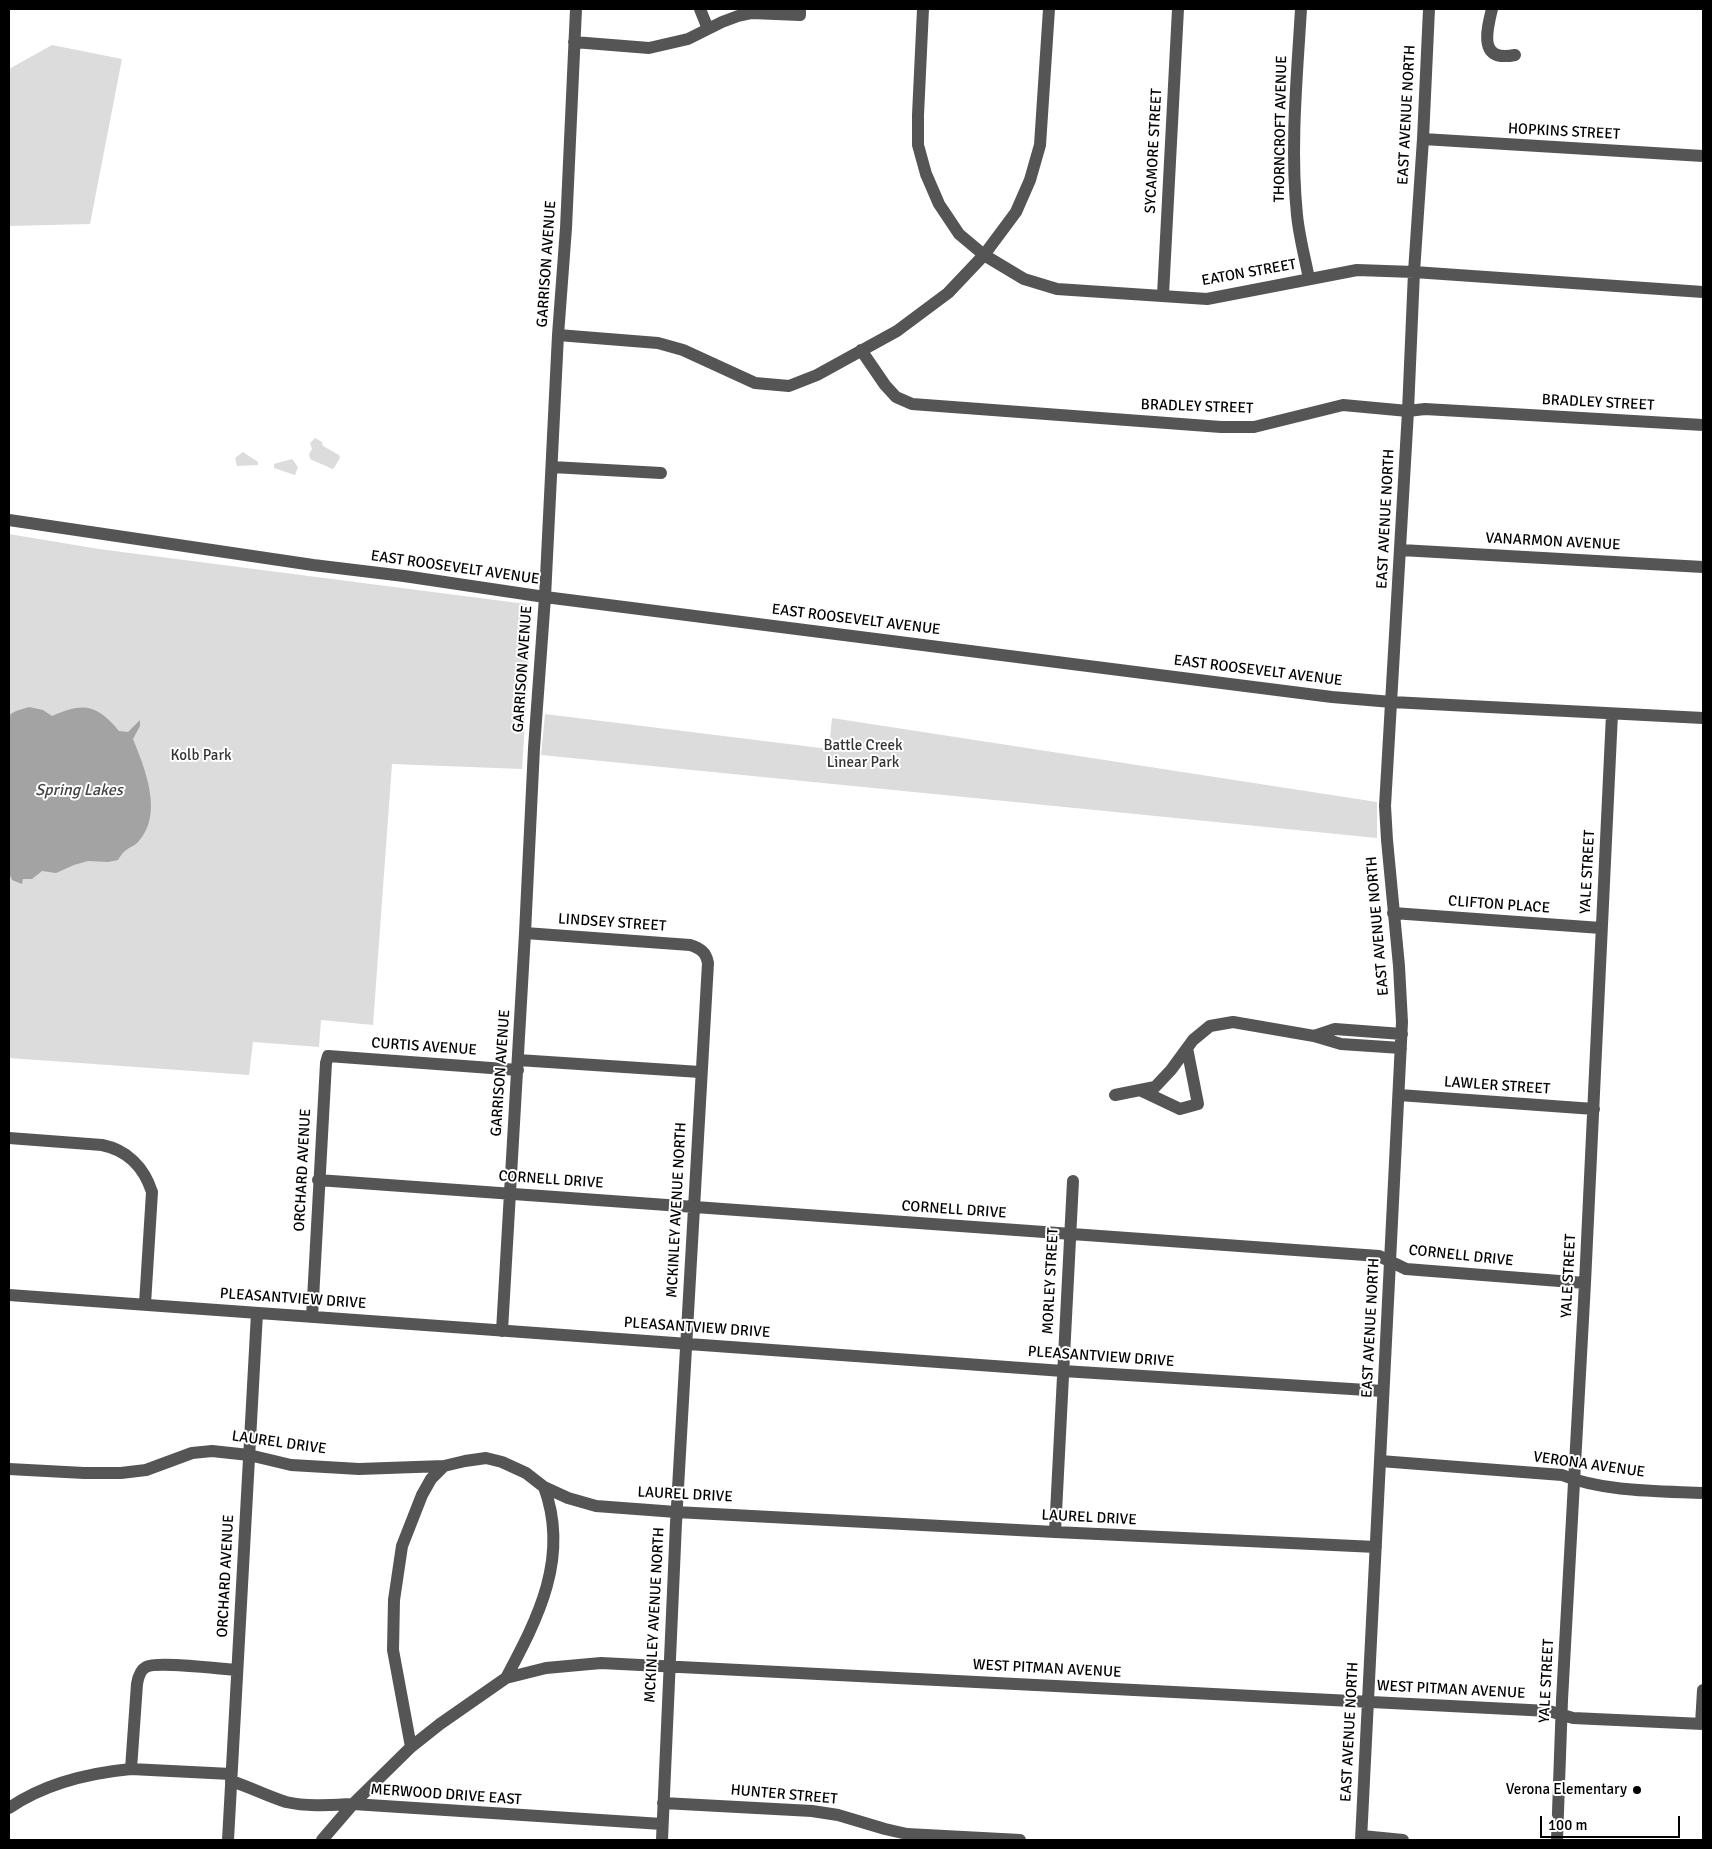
<!DOCTYPE html>
<html>
<head>
<meta charset="utf-8">
<style>
  body { margin:0 }
  #map { position:relative; width:1712px; height:1849px; overflow:hidden; background:#fff; font-family:Signika,sans-serif }
  canvas { display:block }
  .frame { position:absolute; inset:0; border:10px solid #000; pointer-events:none }
  .scale { position:absolute; left:1540px; top:1816px; width:140px; height:22px; box-sizing:border-box; border:2px solid #000; border-top:0; padding-left:6px; font-size:15px; line-height:18px; white-space:nowrap; color:#000; -webkit-text-stroke:4px #fff; paint-order:stroke }
</style>
</head>
<body>
<div id="map">
<canvas width="1712" height="1849"></canvas>
<div class="frame"></div>
<div class="scale">100 m</div>
</div>
<script>
const ctx = document.querySelector('canvas').getContext('2d');
ctx.lineJoin = 'round';
function paint(path, color) {
  ctx.fillStyle = color;
  ctx.fill(path, 'evenodd');
}
function strokePath(path, color, width, dash) {
  ctx.strokeStyle = color;
  ctx.lineWidth = width;
  ctx.lineCap = dash ? 'butt' : 'round';
  ctx.setLineDash(dash || []);
  ctx.stroke(path);
}
function label(font, color, halo, rows, align = 'center') {
  ctx.font = font + ' Signika,sans-serif';
  ctx.lineWidth = 4;
  ctx.setLineDash([]);
  ctx.textBaseline = 'middle';
  ctx.strokeStyle = halo;
  ctx.fillStyle = color;
  for (const [text, x, y, turn = 0] of rows) {
    ctx.save();
    ctx.translate(x, y);
    ctx.rotate((+turn || 0) * Math.PI / 180);
    ctx.textAlign = isNaN(turn) ? turn : align;
    if (halo) ctx.strokeText(text, 0, 0);
    ctx.fillText(text, 0, 0);
    ctx.restore();
  }
}
const green = new Path2D(`
  M 52,45 L 122,59 L 90,224 L 9,226 L 9,69 Z
  M 315,438 L 322,442 L 323,446 L 339,455 L 340,458 L 334,468 L 332,469 C 325,465 318,463 310,459 L 309,454 L 312,449 L 310,443 Z
  M 243,452 L 258,462 L 258,465 L 237,466 L 235,458 Z
  M 292,459 L 298,467 L 295,475 L 274,468 L 274,464 Z
  M 9,534 L 99,549 L 526,604 L 532,611 L 522,769 L 392,764 L 373,1025 L 321,1020 L 319,1047 L 253,1042 L 249,1075 L 9,1058 Z
  M 545,714 L 829,749 L 832,718 L 1377,802 L 1377,838 L 541,755 Z`);
const water = new Path2D(`
  M 29,707 L 43,710 L 52,716 C 83,702 97,704 119,731 L 128,732 L 140,720 L 140,726 L 133,739 C 145,769 164,814 138,842 C 135,846 129,847 125,851 C 122,853 120,857 118,860 L 108,862 L 88,861 L 74,865 L 56,873 L 42,871 L 32,879 L 23,879 L 22,884 L 12,880 L 9,873 L 9,715 L 16,711 Z`);
const minor = new Path2D(`
  M 700,9 L 708,29
  M 923,9 L 918,115 L 918,145 L 926,174 L 939,204 L 959,234 L 984,255 L 1024,279 L 1057,289 L 1207,299 L 1357,270 L 1414,272 L 1703,292
  M 1301,9 C 1297,77 1290,147 1297,215 C 1299,236 1305,258 1309,279
  M 1492,9 C 1486,33 1479,62 1515,55
  M 574,42 L 649,48 L 688,39 L 722,22 L 738,16 L 752,13 L 800,15 L 800,9
  M 1423,139 L 1703,156
  M 1163,295 L 1178,9
  M 558,335 L 658,343 L 683,350 L 755,383 L 789,386 L 817,375 L 897,331 L 948,293 L 984,255 L 1016,212 L 1030,180 L 1040,145 L 1049,9
  M 861,350 L 885,385 L 896,397 L 912,404 L 1221,427 L 1254,427 L 1343,405 L 1408,411 L 1425,409 L 1703,425
  M 552,467 L 661,473
  M 9,520 L 313,565 L 404,576 L 545,597 L 1332,697 L 1392,702 L 1703,718
  M 1401,550 L 1703,567
  M 1393,913 L 1601,928
  M 525,933 L 690,945 C 700,948 706,952 708,963 L 676,1523 L 662,1840
  M 1401,1048 L 1341,1044 L 1314,1036 L 1335,1029 L 1402,1034
  M 518,1060 L 700,1072
  M 1142,1091 L 1180,1109 L 1198,1104 L 1187,1048
  M 1115,1095 L 1155,1087 L 1171,1070 L 1193,1040 L 1210,1026 L 1233,1022 L 1314,1036
  M 1399,1095 L 1594,1109
  M 9,1138 L 102,1145 C 127,1150 144,1167 152,1192 L 145,1304
  M 318,1180 L 1379,1256 L 1406,1269 L 1585,1283
  M 9,1295 L 1063,1371 L 1383,1391
  M 312,1317 L 326,1063 L 328,1056 L 518,1070
  M 502,1331 L 525,933 L 534,748 L 545,597 L 558,335 L 566,228 L 576,9
  M 1380,1461 L 1562,1475 C 1604,1492 1658,1491 1703,1493
  M 9,1469 L 84,1473 L 121,1473 L 146,1470 L 192,1453 L 212,1451 L 249,1455 L 291,1465 L 359,1469 L 444,1466 L 465,1461 L 486,1458 L 502,1462 L 526,1473 L 544,1487 L 568,1498 L 596,1506 L 676,1512 L 1055,1532 L 1376,1547
  M 1055,1532 L 1073,1181
  M 506,1678 C 538,1618 570,1557 544,1487
  M 1701,1724 L 1703,1690
  M 411,1747 L 440,1724 L 506,1678 L 546,1668 L 601,1663 L 1549,1711 L 1573,1718 L 1703,1724
  M 131,1769 L 137,1684 C 138,1678 140,1670 146,1667 C 157,1661 220,1669 237,1670
  M 231,1781 C 250,1787 267,1796 286,1802 C 308,1807 332,1805 353,1804 L 662,1824
  M 663,1803 L 812,1811 L 838,1815 L 885,1829 L 907,1834 L 1020,1840
  M 9,1808 C 44,1784 89,1773 131,1769 L 231,1774
  M 1362,1836 L 1403,1840
  M 228,1840 L 257,1313
  M 322,1840 L 353,1804 L 411,1747 L 393,1650 L 394,1600 L 402,1546 L 422,1495 L 431,1479 L 444,1466
  M 1361,1840 L 1402,1022 L 1399,966 L 1387,840 L 1385,806 L 1408,411 L 1414,272 L 1423,139 L 1429,9
  M 1557,1840 L 1562,1700 L 1585,1283 L 1612,714`);
const markers = [
  [1637,1790,5,"#000"]
];
const streetNames = [
  ["EAST AVENUE NORTH",1407,115,-87],
  ["THORNCROFT AVENUE",1281,129,-89],
  ["HOPKINS STREET",1564,132,3],
  ["SYCAMORE STREET",1154,151,-87],
  ["GARRISON AVENUE",547,264,-86],
  ["EATON STREET",1249,273,-10],
  ["BRADLEY STREET",1598,403,3],
  ["BRADLEY STREET",1197,407,2],
  ["EAST AVENUE NORTH",1386,519,-87],
  ["VANARMON AVENUE",1553,542,3],
  ["EAST ROOSEVELT AVENUE",455,568,8],
  ["EAST ROOSEVELT AVENUE",856,620,7],
  ["GARRISON AVENUE",523,669,-86],
  ["EAST ROOSEVELT AVENUE",1258,671,7],
  ["YALE STREET",1588,872,-87],
  ["CLIFTON PLACE",1499,905,4],
  ["LINDSEY STREET",612,923,4],
  ["EAST AVENUE NORTH",1378,926,-95],
  ["CURTIS AVENUE",424,1047,4],
  ["GARRISON AVENUE",501,1073,-86],
  ["LAWLER STREET",1497,1086,4],
  ["ORCHARD AVENUE",303,1170,-87],
  ["CORNELL DRIVE",551,1180,4],
  ["MCKINLEY AVENUE NORTH",677,1210,-87],
  ["CORNELL DRIVE",954,1210,4],
  ["CORNELL DRIVE",1461,1256,6],
  ["YALE STREET",1569,1276,-87],
  ["MORLEY STREET",1051,1281,-87],
  ["PLEASANTVIEW DRIVE",293,1299,4],
  ["PLEASANTVIEW DRIVE",697,1328,4],
  ["EAST AVENUE NORTH",1371,1328,-87],
  ["PLEASANTVIEW DRIVE",1101,1357,4],
  ["LAUREL DRIVE",279,1443,8],
  ["VERONA AVENUE",1589,1465,8],
  ["LAUREL DRIVE",685,1495,3],
  ["LAUREL DRIVE",1089,1518,3],
  ["ORCHARD AVENUE",226,1576,-87],
  ["MCKINLEY AVENUE NORTH",655,1615,-87],
  ["WEST PITMAN AVENUE",1047,1669,3],
  ["YALE STREET",1547,1681,-87],
  ["WEST PITMAN AVENUE",1451,1690,3],
  ["EAST AVENUE NORTH",1350,1732,-87],
  ["MERWOOD DRIVE EAST",446,1795,4],
  ["HUNTER STREET",784,1795,5]
];
const parkNames = [
  ["Battle Creek",863,746],
  ["Linear Park",863,763],
  ["Kolb Park",201,756]
];
const poiNames = [
  ["Verona Elementary",1627,1790]
];
const waterNames = [
  ["Spring Lakes",79,791]
];
paint(green, '#dcdcdc');
paint(water, '#a3a3a3');
strokePath(minor, '#555', 12);
for (const [x, y, r, color] of markers) {
  const dot = new Path2D();
  dot.arc(x, y, r, 0, 2 * Math.PI);
  ctx.fillStyle = color;
  ctx.fill(dot);
  strokePath(dot, '#fff', 2);
}
label('15px', '#000', '#fff', streetNames);
label('15px', '#333', '#fff', parkNames);
label('15px', '#000', '#fff', poiNames, 'right');
label('italic 16px', '#444', '#fff', waterNames);
</script>
</body>
</html>
